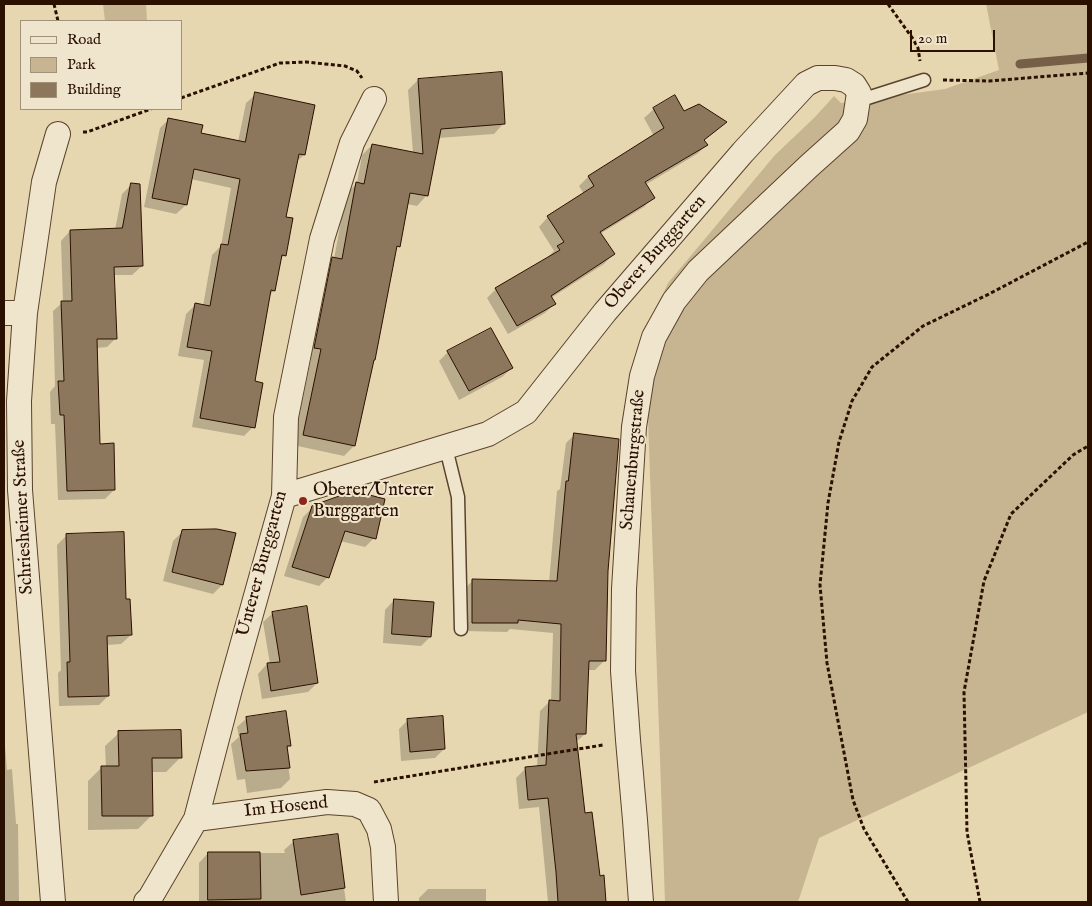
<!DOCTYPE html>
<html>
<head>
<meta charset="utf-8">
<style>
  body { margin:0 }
  #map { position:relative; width:1092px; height:906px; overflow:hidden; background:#e7d7b0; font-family:"IM FELL English",serif }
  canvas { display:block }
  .frame { position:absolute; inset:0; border:5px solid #2b1000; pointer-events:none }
  .legend { position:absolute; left:20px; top:20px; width:162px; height:90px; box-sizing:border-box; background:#efe5cc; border:1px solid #a1907a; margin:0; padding:6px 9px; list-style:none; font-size:15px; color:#2b1000 }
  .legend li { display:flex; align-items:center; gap:10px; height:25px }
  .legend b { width:25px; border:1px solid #a1907a }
  .scale { position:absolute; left:910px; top:30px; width:85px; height:22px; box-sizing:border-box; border:2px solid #2b1000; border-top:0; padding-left:6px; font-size:15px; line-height:18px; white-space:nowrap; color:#2b1000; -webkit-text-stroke:4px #efe5cc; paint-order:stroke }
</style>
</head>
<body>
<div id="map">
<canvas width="1092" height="906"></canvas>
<div class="frame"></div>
<ul class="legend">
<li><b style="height:6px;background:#efe5cc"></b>Road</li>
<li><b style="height:14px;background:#c7b592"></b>Park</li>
<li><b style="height:14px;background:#8d775c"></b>Building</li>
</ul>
<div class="scale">20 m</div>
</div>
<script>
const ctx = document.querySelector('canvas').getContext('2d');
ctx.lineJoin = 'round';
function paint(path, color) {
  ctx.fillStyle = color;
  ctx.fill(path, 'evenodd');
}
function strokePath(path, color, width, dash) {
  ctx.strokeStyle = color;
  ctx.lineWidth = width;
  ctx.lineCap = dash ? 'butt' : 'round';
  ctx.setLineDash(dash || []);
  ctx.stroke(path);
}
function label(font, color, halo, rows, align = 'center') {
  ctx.font = font + ' "IM FELL English",serif';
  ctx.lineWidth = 4;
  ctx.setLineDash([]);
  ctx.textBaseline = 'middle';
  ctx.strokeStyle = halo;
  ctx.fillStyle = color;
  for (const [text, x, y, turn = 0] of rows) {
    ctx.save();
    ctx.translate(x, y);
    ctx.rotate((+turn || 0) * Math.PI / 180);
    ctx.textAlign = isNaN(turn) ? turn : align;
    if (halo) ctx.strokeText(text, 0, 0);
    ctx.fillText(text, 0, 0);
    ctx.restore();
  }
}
const green = new Path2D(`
  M 103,4 L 146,4 L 147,21 L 105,21 Z
  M 986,4 L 1088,4 L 1088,712 L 819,838 L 798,902 L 665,902 L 645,332 L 668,283 L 775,155 L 815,117 L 834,96 L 841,103 L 945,89 L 999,70 Z`);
const shadow = new Path2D(`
  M 418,80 L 504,123 L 494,134 L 438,138 L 427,195 L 417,206 L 407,204 L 399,246 L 394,250 L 354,446 L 344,456 L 293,445 L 311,359 L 304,358 L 322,269 L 333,259 L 334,259 L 346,194 L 357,183 L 362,155 L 372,145 L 413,153 L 408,90 Z
  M 256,94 L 304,155 L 296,162 L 284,218 L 285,255 L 279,260 L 274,291 L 268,296 L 253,382 L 253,427 L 244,436 L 192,427 L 204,360 L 178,356 L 186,314 L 195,305 L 203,306 L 212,255 L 221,246 L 231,188 L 191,179 L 186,205 L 176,214 L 144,207 L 160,128 L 169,119 L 200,134 L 238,142 L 246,103 Z
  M 654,109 L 683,112 L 725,122 L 716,131 L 703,141 L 707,145 L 697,154 L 645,185 L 653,197 L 644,207 L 600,234 L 613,254 L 604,264 L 551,298 L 554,304 L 545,313 L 508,334 L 487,298 L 496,289 L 550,257 L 549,256 L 554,251 L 539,227 L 548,217 L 584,194 L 579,186 L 588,177 L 654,136 L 644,118 Z
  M 131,185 L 142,266 L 132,275 L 113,275 L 116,338 L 107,347 L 96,348 L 99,445 L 114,490 L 105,499 L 58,500 L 55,424 L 51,424 L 50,392 L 55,386 L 53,311 L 63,302 L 61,241 L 70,231 L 115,230 L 122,194 Z
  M 448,352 L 512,368 L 502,377 L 459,400 L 439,361 Z
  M 575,434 L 606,570 L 604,661 L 595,670 L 588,670 L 585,734 L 576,742 L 584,814 L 599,877 L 603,877 L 605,902 L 548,902 L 539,807 L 519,809 L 516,778 L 525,769 L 537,767 L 540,711 L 550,701 L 551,701 L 553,633 L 510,629 L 507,632 L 463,631 L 464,590 L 473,580 L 549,582 L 557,491 L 560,489 L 566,443 Z
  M 313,507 L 374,538 L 365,547 L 340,541 L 328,577 L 319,586 L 284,576 L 303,517 Z
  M 183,531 L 222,585 L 213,594 L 163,581 L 173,541 Z
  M 66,536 L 125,600 L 131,635 L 121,644 L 106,645 L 108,696 L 99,705 L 59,706 L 58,673 L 61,670 L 57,545 Z
  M 394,600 L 430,637 L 421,646 L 383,643 L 385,610 Z
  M 273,613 L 317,683 L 308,692 L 262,699 L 258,674 L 267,664 L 270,664 L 263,622 Z
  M 247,718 L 290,745 L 286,749 L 290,779 L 281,788 L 247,793 L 245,779 L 237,780 L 231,744 L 239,737 L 237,727 Z
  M 408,720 L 444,749 L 435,758 L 401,761 L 399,729 Z
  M 119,733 L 180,758 L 166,772 L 151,772 L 152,815 L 138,829 L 88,830 L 88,781 L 102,767 L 106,767 L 105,746 Z
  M 4,734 L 7,770 L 12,769 L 16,824 L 18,824 L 19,902 L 4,902 Z
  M 336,835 L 346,902 L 199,902 L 199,863 L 208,853 L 285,853 L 284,850 L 294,841 Z
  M 428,889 L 486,889 L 486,902 L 419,902 L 419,898 Z`);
const stream = new Path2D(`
  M 1020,64 L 1088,58`);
const building = new Path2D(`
  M 502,72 L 505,124 L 441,129 L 428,196 L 410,193 L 400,247 L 397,246 L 375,360 L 374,360 L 355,446 L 303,435 L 321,349 L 314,348 L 332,257 L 342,259 L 356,182 L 364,184 L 372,144 L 423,154 L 418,79 Z
  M 255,92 L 315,105 L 305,155 L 299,154 L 286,217 L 293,218 L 286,256 L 282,255 L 275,291 L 271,290 L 255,381 L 263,383 L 255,428 L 200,418 L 212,351 L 187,347 L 195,303 L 210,306 L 221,244 L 228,245 L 240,179 L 194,169 L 187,205 L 152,198 L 168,118 L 203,125 L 201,133 L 245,142 Z
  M 675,95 L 684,111 L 699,104 L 727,122 L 704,140 L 708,145 L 645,182 L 655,198 L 600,232 L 615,254 L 551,296 L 556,304 L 517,326 L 495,288 L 560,250 L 557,246 L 564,242 L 547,216 L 594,186 L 588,176 L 664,128 L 653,108 Z
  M 131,183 L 140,184 L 143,266 L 114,267 L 117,339 L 97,339 L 100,444 L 114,443 L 115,490 L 67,491 L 64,415 L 60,415 L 58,381 L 64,381 L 61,301 L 72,301 L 70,230 L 122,228 Z
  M 491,328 L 513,368 L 469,391 L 447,351 Z
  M 574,433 L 619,439 L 608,571 L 606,661 L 589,661 L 586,734 L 576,734 L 585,813 L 592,812 L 600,876 L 604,875 L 606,902 L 558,902 L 556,872 L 548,798 L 528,800 L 525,767 L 546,765 L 549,700 L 560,701 L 561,624 L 518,620 L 518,623 L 472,623 L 472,579 L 557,581 L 566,481 L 568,481 Z
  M 354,491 L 385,499 L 376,539 L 345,531 L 329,578 L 292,567 L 312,506 Z
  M 217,529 L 236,533 L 223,585 L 172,572 L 182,530 Z
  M 124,532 L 126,599 L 130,599 L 132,635 L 107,636 L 109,696 L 68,697 L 67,662 L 70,662 L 66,534 Z
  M 394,599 L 434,602 L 431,637 L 392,634 Z
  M 307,606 L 318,683 L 271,691 L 267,663 L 280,662 L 272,612 Z
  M 286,711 L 291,746 L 287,746 L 290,768 L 246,771 L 240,734 L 248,733 L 246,717 Z
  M 443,716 L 445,749 L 410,752 L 407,719 Z
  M 181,730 L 182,758 L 152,758 L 153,816 L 102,816 L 101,766 L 119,766 L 118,731 Z
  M 338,834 L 345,888 L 301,895 L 293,840 Z
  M 208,852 L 260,852 L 261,899 L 208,900 Z`);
const path = new Path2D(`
  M 54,4 L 58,21
  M 888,4 L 913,39 L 918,48 L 920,61
  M 943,80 L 989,81 L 1088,73
  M 181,98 L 280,63 L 306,62 L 345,66 L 357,71 L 362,78
  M 83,132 L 87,132 L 151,109
  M 374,782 L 603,745
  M 908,902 L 864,829 L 853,800 L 827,663 L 820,585 L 828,503 L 839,442 L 852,401 L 872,367 L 923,326 L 989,294 L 1088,242
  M 980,902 L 967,832 L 964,692 L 984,581 L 1011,514 L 1073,455 L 1088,446`);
const service = new Path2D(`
  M 858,101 L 924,80
  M 446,448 L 458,497 L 461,629`);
const minor = new Path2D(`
  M 4,313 L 25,313
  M 284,496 L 488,434 L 526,412 L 605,312 L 743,152 L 806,84 L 818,78 L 835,78 L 846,80 L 854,85 L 859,93 L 855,119 L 848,131 L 809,166 L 698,271 L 674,301 L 654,337 L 642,376 L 634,427 L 624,589 L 623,671 L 628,740 L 635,820 L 641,902
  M 196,819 L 327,802 L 355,804 L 369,810 L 379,829 L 383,847 L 386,902
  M 53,902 L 20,490 L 19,401 L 25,313 L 44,182 L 58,134
  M 146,902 L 150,898 L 196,819 L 230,689 L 284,496 L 286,417 L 322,239 L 352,143 L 374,99`);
const markers = [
  [303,501,5,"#8f2418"]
];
const streetNames = [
  ["Oberer Burggarten",656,253,-49],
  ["Schauenburgstraße",634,460,-85],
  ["Schriesheimer Straße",24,517,-93],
  ["Unterer Burggarten",263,564,-75],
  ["Im Hosend",286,808,-6]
];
const poiNames = [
  ["Oberer/Unterer",313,491],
  ["Burggarten",313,512]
];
paint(green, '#c7b592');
paint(shadow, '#0003');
strokePath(stream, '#755f46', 9);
paint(building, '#8d775c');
strokePath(building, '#2b1000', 1);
strokePath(service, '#5a422c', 15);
strokePath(minor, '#5a422c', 26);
strokePath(path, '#2b1000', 3, [4, 2.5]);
strokePath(service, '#efe5cc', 12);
strokePath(minor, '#efe5cc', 24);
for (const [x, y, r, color] of markers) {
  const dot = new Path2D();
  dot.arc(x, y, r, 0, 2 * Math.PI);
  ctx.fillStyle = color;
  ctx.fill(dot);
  strokePath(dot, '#efe5cc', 2);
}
label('18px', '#2b1000', '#efe5cc', streetNames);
label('18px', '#2b1000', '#efe5cc', poiNames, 'left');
</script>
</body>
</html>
